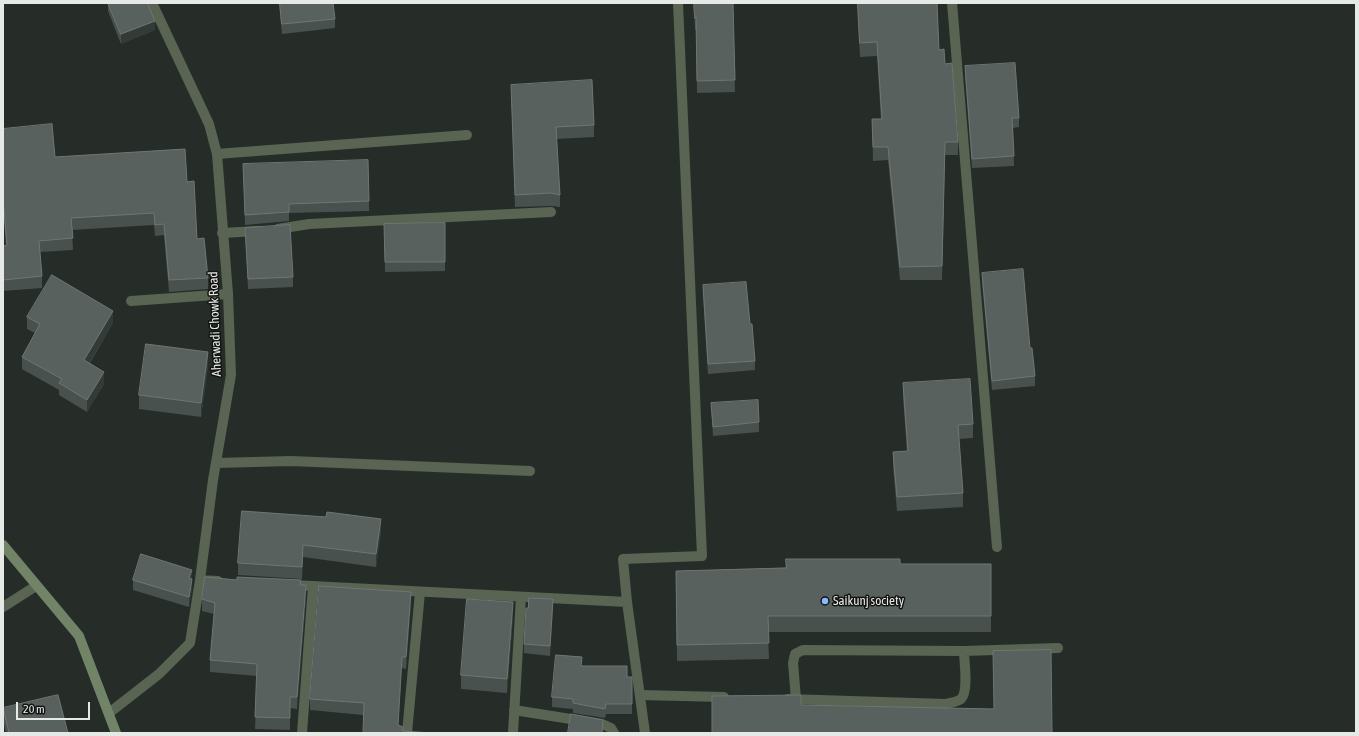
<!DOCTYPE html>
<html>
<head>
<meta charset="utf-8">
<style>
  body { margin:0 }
  #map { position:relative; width:1359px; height:736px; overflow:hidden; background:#262d28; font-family:"Asap Condensed",sans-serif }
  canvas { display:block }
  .frame { position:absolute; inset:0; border:4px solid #e6eae7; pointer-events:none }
  .scale { position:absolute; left:16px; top:702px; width:74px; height:18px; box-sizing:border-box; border:2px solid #e6eae7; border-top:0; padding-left:5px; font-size:12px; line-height:14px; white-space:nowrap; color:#e6eae7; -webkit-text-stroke:3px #121412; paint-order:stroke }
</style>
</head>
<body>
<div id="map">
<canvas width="1359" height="736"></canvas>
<div class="frame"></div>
<div class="scale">20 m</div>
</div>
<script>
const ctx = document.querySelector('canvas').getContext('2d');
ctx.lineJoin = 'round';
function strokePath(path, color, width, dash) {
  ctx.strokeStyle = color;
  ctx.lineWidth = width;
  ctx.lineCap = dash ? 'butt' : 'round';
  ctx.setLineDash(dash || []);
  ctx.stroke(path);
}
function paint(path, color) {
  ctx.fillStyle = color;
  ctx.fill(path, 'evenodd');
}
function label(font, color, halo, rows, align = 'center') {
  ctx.font = font + ' "Asap Condensed",sans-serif';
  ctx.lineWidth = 3;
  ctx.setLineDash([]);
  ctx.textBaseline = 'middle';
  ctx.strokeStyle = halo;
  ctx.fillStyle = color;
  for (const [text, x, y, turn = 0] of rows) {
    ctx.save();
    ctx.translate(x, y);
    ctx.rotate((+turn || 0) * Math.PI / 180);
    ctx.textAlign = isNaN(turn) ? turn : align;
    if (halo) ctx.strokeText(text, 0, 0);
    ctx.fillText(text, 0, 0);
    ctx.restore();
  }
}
const lane = new Path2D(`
  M 217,154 L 467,135
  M 131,301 L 228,294
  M 640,695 L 724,697
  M 788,699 L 945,704 C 950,703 957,702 961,699 C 969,691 964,662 964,651
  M 796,699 L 793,663 L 795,654 L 803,650 L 964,651 L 1058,648`);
const street = new Path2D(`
  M 952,3 L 997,547
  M 278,229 L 309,224 L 551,212
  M 222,233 L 258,231
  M 216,463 L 291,461 L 530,471
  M 200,580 L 218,581
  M 292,585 L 627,602 L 623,559 L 702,556 L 678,3
  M 627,602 L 645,733
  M 3,607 L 36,586
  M 514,710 L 602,724 L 611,728 L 614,733
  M 109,713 L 159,674 L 190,643 L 200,580 L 213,480 L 231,375 L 228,294 L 217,154 L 209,124 L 152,3
  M 302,733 L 313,586
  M 407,733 L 420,592
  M 513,733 L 521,597`);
const secondary = new Path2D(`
  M 3,545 L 79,636 L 116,733`);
const wall = new Path2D(`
  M 108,3 L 147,3 L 155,30 L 121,44 L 108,11 Z
  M 279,3 L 333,3 L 335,19 L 335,28 L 282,34 Z
  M 694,3 L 733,3 L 735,92 L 697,93 L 696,30 L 695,30 Z
  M 857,3 L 937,3 L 939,50 L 945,64 L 958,142 L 958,155 L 945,155 L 942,280 L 900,280 L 888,160 L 873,161 L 872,119 L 881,119 L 877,56 L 860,57 Z
  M 965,66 L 1019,118 L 1019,127 L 1013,128 L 1014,166 L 972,168 L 965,76 Z
  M 511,85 L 594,125 L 594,137 L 556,139 L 560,195 L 560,207 L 551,206 L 515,207 Z
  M 3,129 L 55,157 L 187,182 L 197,239 L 208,278 L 208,289 L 169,292 L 164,235 L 155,236 L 154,225 L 72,230 L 73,250 L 40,252 L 42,276 L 42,288 L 3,291 L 3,246 L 6,245 L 3,209 Z
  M 243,164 L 369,201 L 369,211 L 289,213 L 289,221 L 245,225 Z
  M 445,223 L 445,271 L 385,272 L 384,224 Z
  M 245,228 L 293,277 L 293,287 L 248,289 Z
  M 982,273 L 1030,348 L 1035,376 L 1035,386 L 992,390 L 982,282 Z
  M 703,285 L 750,324 L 755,361 L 755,370 L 708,374 L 703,295 Z
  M 27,317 L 113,323 L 90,363 L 104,384 L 87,412 L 59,395 L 59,390 L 22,369 L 22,357 L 35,333 L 27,329 Z
  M 208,366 L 201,417 L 139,409 L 139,395 Z
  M 903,383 L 973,424 L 973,438 L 959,439 L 963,493 L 963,507 L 897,511 L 893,466 L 893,452 L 907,452 L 903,397 Z
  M 711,403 L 759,422 L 759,432 L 713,436 Z
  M 242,511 L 381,531 L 376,567 L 303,557 L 302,579 L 238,575 L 238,563 Z
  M 900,564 L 991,564 L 991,632 L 768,632 L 769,659 L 677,661 L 676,571 Z
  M 133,580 L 192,588 L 189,607 L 133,590 Z
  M 301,585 L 306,597 L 297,709 L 290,708 L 290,730 L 255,729 L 257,676 L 210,672 L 210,660 L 214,614 L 202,611 L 202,599 Z
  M 411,603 L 406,669 L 402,668 L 363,733 L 363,715 L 310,710 L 310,699 Z
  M 528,608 L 553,609 L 550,656 L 524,653 L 524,644 Z
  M 513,616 L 507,693 L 461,689 L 461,675 Z
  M 582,666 L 627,677 L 632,677 L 632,714 L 606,714 L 605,718 L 573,713 L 573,709 L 552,707 L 552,697 Z
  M 3,708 L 68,733 L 6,733 L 3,721 Z`);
const shadedWall = new Path2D(`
  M 155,21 L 155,30 L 121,44 L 121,34 Z
  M 113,311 L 113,323 L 84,372 L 84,360 Z
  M 208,352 L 208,366 L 201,417 L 201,403 Z
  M 104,372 L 104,384 L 87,412 L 87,400 Z
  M 381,519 L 381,531 L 376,567 L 376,554 Z
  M 303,545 L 303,557 L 302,579 L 302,567 Z
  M 192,570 L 192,579 L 189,578 Z
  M 192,579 L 192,588 L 189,607 L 189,597 Z
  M 306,585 L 306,597 L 297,709 L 297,697 Z
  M 411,592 L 411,603 L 406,669 L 406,657 Z
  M 553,599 L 553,609 L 550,656 L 550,646 Z
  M 513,602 L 513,616 L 507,693 L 507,679 Z
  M 402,657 L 402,668 L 398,733 L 398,725 Z
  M 603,720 L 603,733 L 602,733 Z`);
const building = new Path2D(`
  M 108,3 L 147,3 L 155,21 L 121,34 Z
  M 280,3 L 333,3 L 335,19 L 282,24 Z
  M 694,3 L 733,3 L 735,80 L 697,81 L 696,17 L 695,18 Z
  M 858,3 L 937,3 L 939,50 L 944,49 L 945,64 L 952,63 L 958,142 L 945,142 L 942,266 L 900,267 L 888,147 L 873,147 L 872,119 L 882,119 L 877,42 L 860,43 Z
  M 1015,63 L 1019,118 L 1012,118 L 1014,156 L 972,159 L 965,66 Z
  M 592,80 L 594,125 L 556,127 L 560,195 L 551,193 L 515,195 L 511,85 Z
  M 52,124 L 55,157 L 185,149 L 187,182 L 194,181 L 197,239 L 204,238 L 208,278 L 169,280 L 164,224 L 155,225 L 154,213 L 71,218 L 73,238 L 39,241 L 42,276 L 3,280 L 3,246 L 7,245 L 3,198 L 3,129 Z
  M 368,160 L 369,201 L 289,204 L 289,212 L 245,215 L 243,164 Z
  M 445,223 L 445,262 L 385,262 L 384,224 Z
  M 290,225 L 293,277 L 248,279 L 245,228 Z
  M 1023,269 L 1030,348 L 1032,348 L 1035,376 L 992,381 L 982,273 Z
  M 52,275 L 113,311 L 84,360 L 104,372 L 87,400 L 59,383 L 62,379 L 22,357 L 40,324 L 27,317 Z
  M 746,282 L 750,324 L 752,324 L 755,361 L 708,364 L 703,285 Z
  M 146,344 L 208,352 L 201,403 L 139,395 Z
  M 970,379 L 973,424 L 958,425 L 963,493 L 897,497 L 893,452 L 908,451 L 903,383 Z
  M 758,400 L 759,422 L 713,427 L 711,403 Z
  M 242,511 L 326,517 L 327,512 L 381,519 L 376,554 L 303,545 L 302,567 L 238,563 Z
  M 141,554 L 192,570 L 189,578 L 192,579 L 189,597 L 133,580 Z
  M 786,559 L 900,559 L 900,564 L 991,564 L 991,616 L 768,616 L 769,643 L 677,645 L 676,571 L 786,568 Z
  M 205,577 L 237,580 L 237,577 L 301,580 L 300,585 L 306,585 L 297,697 L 290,697 L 290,718 L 255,717 L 257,664 L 210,660 L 215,603 L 202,599 Z
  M 319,586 L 411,592 L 406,657 L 402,657 L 398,725 L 403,727 L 403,731 L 431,733 L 363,733 L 364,703 L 310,699 Z
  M 529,598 L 553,599 L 550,646 L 524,644 L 526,608 L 528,608 Z
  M 467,599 L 513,602 L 507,679 L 461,675 Z
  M 1051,650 L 1052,733 L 712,733 L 712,696 L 801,695 L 801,705 L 994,709 L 993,651 Z
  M 556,655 L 582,657 L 581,666 L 627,666 L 627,677 L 632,677 L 632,704 L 606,704 L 605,709 L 573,703 L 573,699 L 552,697 Z
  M 58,695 L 68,733 L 9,733 L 3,708 Z
  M 571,714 L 603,720 L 602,733 L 568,733 Z`);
const markers = [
  [825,601,4,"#8abafc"]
];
const streetNames = [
  ["Aherwadi Chowk Road",215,324,-92]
];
const poiNames = [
  ["Saikunj society",833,601]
];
strokePath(lane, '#596452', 10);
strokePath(street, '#596452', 10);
strokePath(secondary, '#728467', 10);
paint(wall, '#48514e');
paint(shadedWall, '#333b38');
paint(building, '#59615e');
strokePath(building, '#6f7674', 1);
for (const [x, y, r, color] of markers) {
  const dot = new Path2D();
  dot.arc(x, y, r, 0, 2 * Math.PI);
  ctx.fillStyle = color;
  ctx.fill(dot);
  strokePath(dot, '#121412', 1.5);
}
label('13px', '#e6eae7', '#121412', streetNames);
label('13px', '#e6eae7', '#121412', poiNames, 'left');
</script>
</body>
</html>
